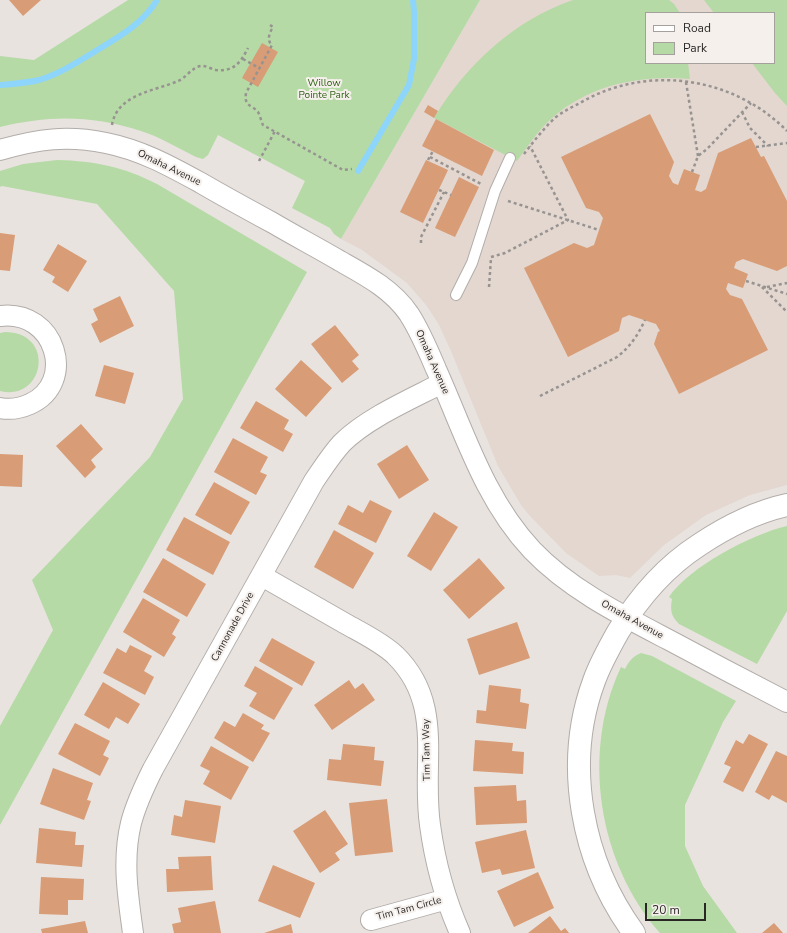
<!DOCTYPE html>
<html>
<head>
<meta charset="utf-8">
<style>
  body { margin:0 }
  #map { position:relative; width:787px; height:933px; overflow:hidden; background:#e8e3df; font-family:"Nunito Sans",sans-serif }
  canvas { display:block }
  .legend { position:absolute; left:645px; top:12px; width:130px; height:52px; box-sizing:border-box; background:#f5f0ec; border:1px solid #a3a09d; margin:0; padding:5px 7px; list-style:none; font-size:12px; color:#292726 }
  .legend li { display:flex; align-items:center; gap:8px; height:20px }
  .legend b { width:20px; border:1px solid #a3a09d }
  .scale { position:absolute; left:645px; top:903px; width:61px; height:18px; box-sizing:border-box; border:2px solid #292726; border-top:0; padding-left:5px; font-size:12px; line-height:14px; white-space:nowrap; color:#292726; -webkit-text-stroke:3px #f5f0ec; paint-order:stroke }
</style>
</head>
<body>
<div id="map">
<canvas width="787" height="933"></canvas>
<ul class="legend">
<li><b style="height:5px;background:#fff"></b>Road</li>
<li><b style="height:11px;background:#b5daa6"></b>Park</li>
</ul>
<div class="scale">20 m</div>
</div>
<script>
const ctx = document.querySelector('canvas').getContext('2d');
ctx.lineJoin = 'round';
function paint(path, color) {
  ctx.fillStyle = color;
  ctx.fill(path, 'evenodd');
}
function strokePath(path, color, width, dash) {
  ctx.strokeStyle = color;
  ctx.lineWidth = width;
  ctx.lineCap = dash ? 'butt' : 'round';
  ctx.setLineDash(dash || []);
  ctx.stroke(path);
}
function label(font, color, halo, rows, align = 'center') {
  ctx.font = font + ' "Nunito Sans",sans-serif';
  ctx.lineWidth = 4;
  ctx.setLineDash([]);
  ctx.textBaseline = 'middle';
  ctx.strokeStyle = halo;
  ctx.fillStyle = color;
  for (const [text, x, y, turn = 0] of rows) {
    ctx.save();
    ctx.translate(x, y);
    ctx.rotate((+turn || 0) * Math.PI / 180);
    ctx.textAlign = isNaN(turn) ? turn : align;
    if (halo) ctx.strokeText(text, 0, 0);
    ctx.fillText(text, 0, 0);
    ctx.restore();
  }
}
const built = new Path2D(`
  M 480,0 L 787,0 L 787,485 L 750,495 L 706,515 L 664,545 L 630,578 L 616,575 L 599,576 L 566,553 L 529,515 L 521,505 L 498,466 L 451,351 L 438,323 L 426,305 L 407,283 L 362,250 L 341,239 ZM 646,13 L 774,13 L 774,63 L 646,63 Z`);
const green = new Path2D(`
  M 128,0 L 480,0 L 341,239 L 334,234 L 330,228 L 292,208 L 305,181 L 218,135 L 208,155 L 203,159 L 196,157 C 178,148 160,137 141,131 C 92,115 49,115 0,127 L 0,56 L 34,60 Z
  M 573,0 L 669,0 L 674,4 L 680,13 L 646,13 L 646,63 L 688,63 L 690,79 C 641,75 591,84 552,118 C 538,130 528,146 517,161 L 434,118 C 466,65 514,20 573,0 Z
  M 704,0 L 787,0 L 787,106 L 775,93 L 752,63 L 774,63 L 774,13 L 714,13 Z
  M 57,160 C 95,161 124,167 157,184 L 307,272 L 0,825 L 0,726 L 53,630 L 32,580 L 150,457 L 183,399 L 174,291 L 97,204 L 2,186 L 0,187 L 0,171 L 23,164 Z
  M 5,332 C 56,332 45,402 0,391 L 0,333 Z
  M 787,526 L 787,611 L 757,664 L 679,624 C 671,616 670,610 672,599 L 669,597 C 689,567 752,534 787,526 Z
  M 641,653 L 652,656 L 736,701 L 723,722 L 685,805 L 685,846 L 703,886 L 737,933 L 660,933 C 598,863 581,752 621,667 L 625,669 C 629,661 633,656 641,653 Z`);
const stream = new Path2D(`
  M 0,85 C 13,84 27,83 39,80 C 59,74 76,63 94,52 C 117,38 143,24 157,0
  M 358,171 L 409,85 L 414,59 L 414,12 L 413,0`);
const building = new Path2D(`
  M 9,0 L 41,0 L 23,16 Z
  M 262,43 L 278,52 L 258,87 L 242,78 Z
  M 428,105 L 438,111 L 434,118 L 424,112 Z
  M 650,114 L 674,162 L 669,176 L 673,183 L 678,185 L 684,169 L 700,175 L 695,190 L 701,192 L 706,189 L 718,153 L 751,138 L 761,157 L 764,156 L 787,201 L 787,266 L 777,271 L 743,259 L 736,262 L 734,268 L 748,274 L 743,288 L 728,283 L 726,289 L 730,295 L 742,299 L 768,350 L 679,394 L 654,344 L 658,332 L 660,331 L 656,324 L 629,315 L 622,318 L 619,331 L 568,357 L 524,268 L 574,243 L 587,248 L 594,245 L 603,218 L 599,212 L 586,208 L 561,157 Z
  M 436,119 L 494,150 L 482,176 L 422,146 Z
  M 426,160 L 448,170 L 423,223 L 400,212 Z
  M 459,177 L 479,187 L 455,237 L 435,228 Z
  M 0,233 L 15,235 L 10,271 L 0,270 Z
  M 58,244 L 87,261 L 68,292 L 52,282 L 55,277 L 43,270 Z
  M 120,296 L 134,326 L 100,343 L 91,324 L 98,320 L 93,309 Z
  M 335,325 L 359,355 L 352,361 L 359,369 L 342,383 L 311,344 Z
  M 301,360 L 332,388 L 306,417 L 275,389 Z
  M 104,365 L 134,373 L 125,404 L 95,396 Z
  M 256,401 L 289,420 L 284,429 L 293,434 L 283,452 L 240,428 Z
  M 81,424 L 103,449 L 91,460 L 96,467 L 85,478 L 56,446 Z
  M 233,438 L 268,457 L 260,472 L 267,475 L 256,495 L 214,472 Z
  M 407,445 L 429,480 L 399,499 L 377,464 Z
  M 0,454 L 23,455 L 22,487 L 0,486 Z
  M 214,482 L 250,502 L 231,535 L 195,515 Z
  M 370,500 L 392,511 L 376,543 L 338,524 L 348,505 L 363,513 Z
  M 434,512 L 458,527 L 431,571 L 407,556 Z
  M 184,517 L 230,542 L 213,575 L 166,550 Z
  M 334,530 L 374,553 L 353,589 L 314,567 Z
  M 163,558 L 206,584 L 187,617 L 143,592 Z
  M 479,558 L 505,588 L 469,619 L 443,590 Z
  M 143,598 L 180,620 L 172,634 L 176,637 L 164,657 L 123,632 Z
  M 517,622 L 530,658 L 479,675 L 467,639 Z
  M 272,638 L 315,662 L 302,686 L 259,661 Z
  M 130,645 L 152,656 L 144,671 L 154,677 L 145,695 L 103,673 L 117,648 L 126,653 Z
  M 255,666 L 293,688 L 274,720 L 249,706 L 257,693 L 244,686 Z
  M 349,680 L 355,689 L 363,683 L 375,700 L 332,730 L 314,705 Z
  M 103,682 L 140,704 L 128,724 L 116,717 L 109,729 L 84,715 Z
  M 489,685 L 521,689 L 520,702 L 529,704 L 526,729 L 476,723 L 477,710 L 486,711 Z
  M 243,713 L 264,725 L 261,729 L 270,733 L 253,762 L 214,738 L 224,721 L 235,727 Z
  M 75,723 L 110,741 L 103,755 L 109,758 L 100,776 L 58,754 Z
  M 749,734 L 768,744 L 743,792 L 723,782 L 731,767 L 724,764 L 736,740 L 743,744 Z
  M 475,740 L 513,743 L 512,751 L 524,752 L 523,774 L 473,771 Z
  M 343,744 L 375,747 L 374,760 L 384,761 L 381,786 L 327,780 L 329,759 L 341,760 Z
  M 211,746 L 249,767 L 231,800 L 203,784 L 210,771 L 200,766 Z
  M 776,751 L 787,756 L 787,803 L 772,795 L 769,800 L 755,792 Z
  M 53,768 L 93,783 L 87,800 L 91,801 L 84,820 L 40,804 Z
  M 516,785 L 517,801 L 526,800 L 527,823 L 476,825 L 474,787 Z
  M 387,799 L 393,852 L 355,856 L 349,803 Z
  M 185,800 L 221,806 L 215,843 L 171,835 L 174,815 L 182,817 Z
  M 325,810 L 348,844 L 335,853 L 340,860 L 320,873 L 293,831 Z
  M 39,828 L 76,832 L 75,845 L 84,845 L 82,867 L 36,863 Z
  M 526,830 L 535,868 L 502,875 L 500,869 L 482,873 L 475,842 Z
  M 211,856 L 213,890 L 167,892 L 166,869 L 179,869 L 178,857 Z
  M 273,865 L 315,883 L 300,918 L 258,901 Z
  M 538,872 L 554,908 L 514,927 L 497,891 Z
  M 41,877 L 84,879 L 83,900 L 68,900 L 68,915 L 39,914 Z
  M 215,901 L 221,933 L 174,933 L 172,924 L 181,922 L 178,908 Z
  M 550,916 L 561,931 L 565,928 L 569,933 L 528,933 Z
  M 85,921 L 88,933 L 42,933 L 41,929 Z
  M 774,923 L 783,933 L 762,933 Z
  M 291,924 L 293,933 L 264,933 Z`);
const path = new Path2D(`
  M 270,25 L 273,27 C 270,32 266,40 272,45 L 246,93 C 244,107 251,104 258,112 C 260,115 261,121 263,125 L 343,170 L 352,169
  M 243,59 L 259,68
  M 686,82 L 698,156
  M 742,112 L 750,128 L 768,146
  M 112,125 C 117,94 155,91 178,81 C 186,78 192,67 201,66 C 205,65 211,69 216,70 C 234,72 241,62 248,48
  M 756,147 L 787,143
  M 524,154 C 534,141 544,128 556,117 C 564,111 572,107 580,103 C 646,64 733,76 787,131
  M 430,157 L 483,185
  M 428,160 L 433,151
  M 259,161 L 275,131
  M 692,172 L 698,156 L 707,149 L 751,103
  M 439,190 L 451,195
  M 508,201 L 599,230
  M 421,243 L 421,237 L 444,192
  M 491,257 L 505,253 L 568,220 L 530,146
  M 746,281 L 787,294
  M 489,287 L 491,258
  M 762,287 L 787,312
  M 767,287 L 787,283
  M 540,396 L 617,357 C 630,347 638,335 645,320`);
const service = new Path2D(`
  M 456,295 L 472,263 L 495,191 L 510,158`);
const minor = new Path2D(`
  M 0,150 C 38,139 67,135 106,143 C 141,150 170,166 201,183 C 225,197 249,210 273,223 C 295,236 318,248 340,261 C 365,275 392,289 409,314 C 420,331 428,350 436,369 C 464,431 484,499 532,550 C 569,589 621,615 669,640 C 708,661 748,682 787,702
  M 0,316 C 56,309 77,383 30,404 C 21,408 10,410 0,408
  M 262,576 C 290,592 318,608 346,624 C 362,633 381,642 395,655 C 445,704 421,763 430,825 C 435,862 445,899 460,933
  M 371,920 L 447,899
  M 133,933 C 128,897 122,860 131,823 C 136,804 144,787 153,769 L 314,481 C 323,468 331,455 342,443 C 367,418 411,399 442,383`);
const tertiary = new Path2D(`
  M 634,933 C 582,862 563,765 594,681 C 600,664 609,648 618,632 C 639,597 665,567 699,545 C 726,527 755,512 787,505`);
const parkNames = [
  ["Willow",324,84],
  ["Pointe Park",324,96]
];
const streetNames = [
  ["Omaha Avenue",169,168,26],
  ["Omaha Avenue",432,362,66],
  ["Omaha Avenue",632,620,29],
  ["Cannonade Drive",233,627,-61],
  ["Tim Tam Way",427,750,-91],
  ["Tim Tam Circle",409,909,-15]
];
paint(built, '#e3d7cf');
paint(green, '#b5daa6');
strokePath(stream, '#8ed5fb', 6);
paint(building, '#d89c76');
strokePath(service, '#b2adaa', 12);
strokePath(minor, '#b2adaa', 22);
strokePath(tertiary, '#b2adaa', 24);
strokePath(path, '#979391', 2.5, [3, 3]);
strokePath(service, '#fff', 10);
strokePath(minor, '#fff', 20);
strokePath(tertiary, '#fff', 22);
label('10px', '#306217', '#f5f0ec', parkNames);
label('10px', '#292726', '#f5f0ec', streetNames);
</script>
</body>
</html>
